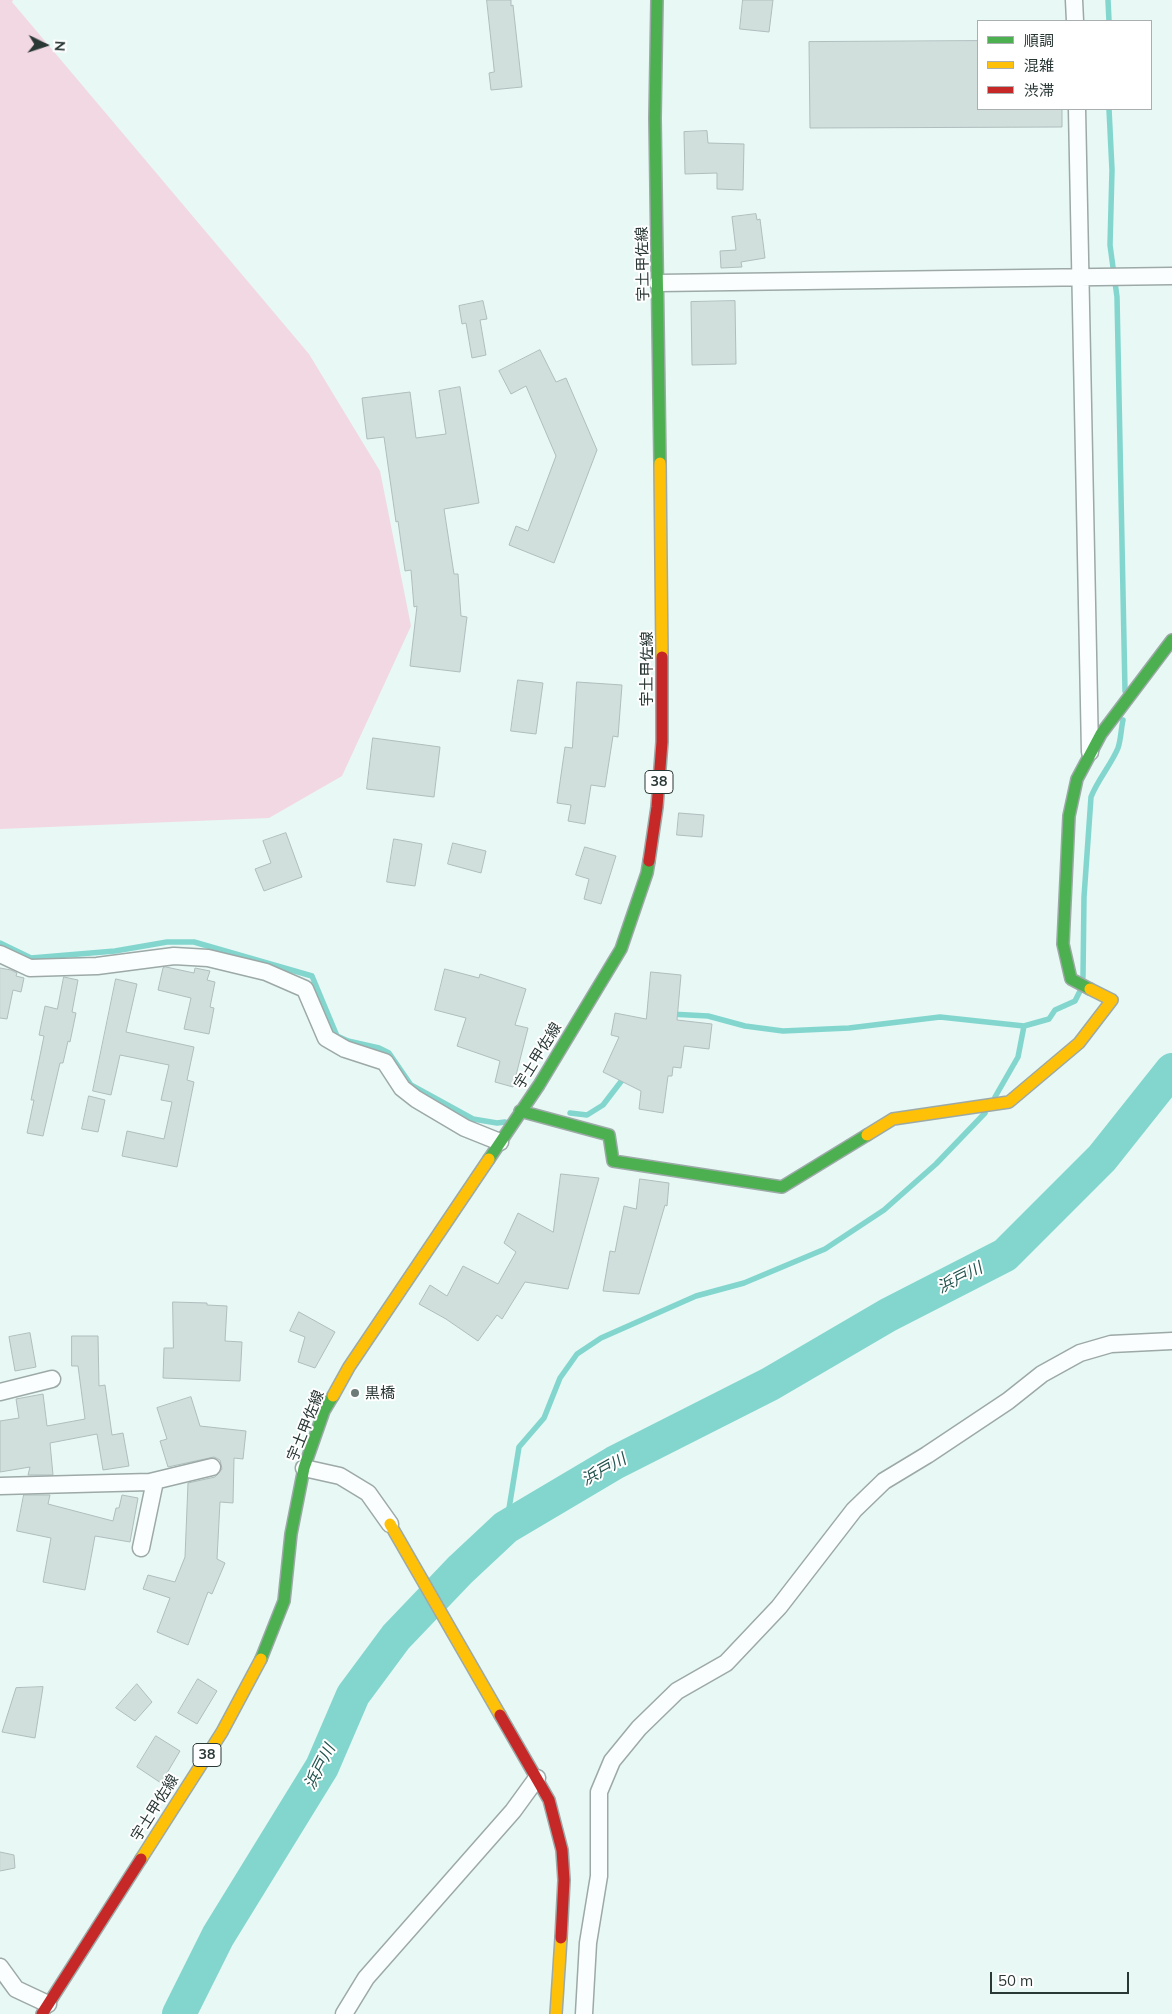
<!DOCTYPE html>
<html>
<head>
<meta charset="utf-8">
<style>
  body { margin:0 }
  #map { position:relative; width:1172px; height:2014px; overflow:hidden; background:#e7f8f5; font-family:Mulish,"Noto Sans JP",sans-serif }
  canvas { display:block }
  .legend { position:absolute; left:977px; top:20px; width:175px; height:90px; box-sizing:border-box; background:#fff; border:1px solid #a9afae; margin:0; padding:6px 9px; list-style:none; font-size:15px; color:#293735 }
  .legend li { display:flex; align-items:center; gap:10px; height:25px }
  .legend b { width:25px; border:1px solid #a9afae }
  .north { position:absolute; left:20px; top:20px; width:50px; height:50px; -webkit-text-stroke:4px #fff; paint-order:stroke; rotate:94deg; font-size:14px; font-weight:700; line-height:20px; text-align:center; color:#293735 }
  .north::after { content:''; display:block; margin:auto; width:18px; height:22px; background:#293735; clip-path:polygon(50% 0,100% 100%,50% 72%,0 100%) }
  .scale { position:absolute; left:990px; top:1972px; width:139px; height:22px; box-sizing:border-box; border:2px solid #293735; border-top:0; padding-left:6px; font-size:15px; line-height:18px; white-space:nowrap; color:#293735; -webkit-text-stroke:4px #fff; paint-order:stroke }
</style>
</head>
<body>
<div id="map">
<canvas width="1172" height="2014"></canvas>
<ul class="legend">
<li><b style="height:6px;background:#4caf50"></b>順調</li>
<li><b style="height:6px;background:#ffc107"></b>混雑</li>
<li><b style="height:6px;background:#c62828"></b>渋滞</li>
</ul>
<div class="north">N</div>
<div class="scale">50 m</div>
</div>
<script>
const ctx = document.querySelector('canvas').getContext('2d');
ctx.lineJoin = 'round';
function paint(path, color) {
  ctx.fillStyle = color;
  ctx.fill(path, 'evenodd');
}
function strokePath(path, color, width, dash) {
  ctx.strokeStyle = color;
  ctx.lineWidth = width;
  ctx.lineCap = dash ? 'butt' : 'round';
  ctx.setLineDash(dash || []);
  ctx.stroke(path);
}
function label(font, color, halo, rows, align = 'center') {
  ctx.font = font + ' Mulish,"Noto Sans JP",sans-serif';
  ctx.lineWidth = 4;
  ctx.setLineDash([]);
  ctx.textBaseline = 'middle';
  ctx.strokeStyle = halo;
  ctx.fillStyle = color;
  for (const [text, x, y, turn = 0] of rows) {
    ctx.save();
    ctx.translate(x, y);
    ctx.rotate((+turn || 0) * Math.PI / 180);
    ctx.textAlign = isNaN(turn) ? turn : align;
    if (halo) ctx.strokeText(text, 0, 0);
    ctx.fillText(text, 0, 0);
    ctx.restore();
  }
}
const green = new Path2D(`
  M 0,0 L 13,0 L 12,2 L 309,354 L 380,471 L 411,626 L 342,776 L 269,818 L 0,829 Z`);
const stream = new Path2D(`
  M 1108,0 L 1109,21
  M 1109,109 L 1112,170 L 1110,245 L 1117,297 L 1125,691
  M 0,943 L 31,958 L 115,951 L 167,942 L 194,942 L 312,976 L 337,1036 L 348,1041 L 379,1048 L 389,1053 L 411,1085 L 473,1119 L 497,1123 L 505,1122
  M 1083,977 L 1084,897 L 1091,797 C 1098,779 1111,765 1118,748 C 1121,739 1121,729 1123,720
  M 670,1014 L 708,1016 L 745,1026 L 783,1031 L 849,1028 L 940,1017 L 1024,1026 L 1049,1019 L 1055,1010 L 1075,1001 L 1081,989
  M 995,1097 L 1018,1057 L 1024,1026
  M 570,1113 L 587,1115 L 603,1105 L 626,1075
  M 506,1527 L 519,1447 L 544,1418 L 560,1378 L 577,1354 L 601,1338 L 696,1296 L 744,1283 L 825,1249 L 884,1210 L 936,1164 L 985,1113`);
const river = new Path2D(`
  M 179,2014 L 218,1936 L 322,1767 L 353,1695 L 396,1637 L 460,1570 L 506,1527 L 614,1463 L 770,1384 L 888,1315 L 1005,1255 L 1102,1158 L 1172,1070`);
const building = new Path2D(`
  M 487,0 L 511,0 L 511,6 L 513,5 L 522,87 L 491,90 L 489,73 L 494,72 Z
  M 743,0 L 773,0 L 769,32 L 740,29 Z
  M 978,41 L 978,109 L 1062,109 L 1062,127 L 810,128 L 809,42 Z
  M 707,131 L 708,143 L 744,144 L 743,190 L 717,189 L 717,173 L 685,174 L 684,132 Z
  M 756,214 L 757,220 L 760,219 L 765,258 L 741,262 L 742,267 L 721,268 L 720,251 L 736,250 L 732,217 Z
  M 483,301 L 487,319 L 480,320 L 486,355 L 472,358 L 466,323 L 462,324 L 459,306 Z
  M 735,301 L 736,364 L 692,365 L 691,302 Z
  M 540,350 L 556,382 L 566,378 L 597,450 L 554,563 L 509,545 L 516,526 L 528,531 L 556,456 L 526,386 L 511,394 L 499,371 Z
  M 460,387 L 479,503 L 444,509 L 454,574 L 458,574 L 461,616 L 467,617 L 460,672 L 410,666 L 417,606 L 414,607 L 411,570 L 405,571 L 398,521 L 396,522 L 384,437 L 367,439 L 362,398 L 410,392 L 416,438 L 446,434 L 439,391 Z
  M 518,680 L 543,683 L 536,734 L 511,731 Z
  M 577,682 L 622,685 L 618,737 L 613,736 L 605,787 L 591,785 L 585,824 L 568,821 L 571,805 L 557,803 L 565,747 L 572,748 Z
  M 373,738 L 440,747 L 434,797 L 367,789 Z
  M 679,813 L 704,815 L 702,837 L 677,835 Z
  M 286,833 L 302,877 L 264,891 L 255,869 L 271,863 L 263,841 Z
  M 394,839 L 422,844 L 415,886 L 387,882 Z
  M 453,843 L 486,851 L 481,873 L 448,864 Z
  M 585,847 L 616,856 L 601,904 L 584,899 L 589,879 L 576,875 Z
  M 166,967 L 194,973 L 195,968 L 210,971 L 207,980 L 215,982 L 210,1007 L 214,1008 L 209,1034 L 184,1029 L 191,998 L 158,990 L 163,968 Z
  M 0,968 L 11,970 L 17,973 L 16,976 L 24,978 L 21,992 L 13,990 L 7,1019 L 0,1018 Z
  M 445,969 L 479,978 L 480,974 L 526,989 L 515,1025 L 528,1028 L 513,1087 L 495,1082 L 500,1061 L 457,1046 L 466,1018 L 435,1010 Z
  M 651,972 L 681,975 L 677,1020 L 712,1024 L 709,1049 L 684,1046 L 681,1068 L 673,1067 L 672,1076 L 668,1076 L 663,1113 L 639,1109 L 641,1091 L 603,1072 L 619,1037 L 611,1035 L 615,1013 L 646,1019 Z
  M 64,977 L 78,980 L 72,1012 L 76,1013 L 70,1042 L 68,1041 L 63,1063 L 60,1063 L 43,1136 L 27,1133 L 34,1100 L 31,1100 L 44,1036 L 39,1035 L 45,1006 L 57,1009 Z
  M 116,979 L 137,984 L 126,1032 L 194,1047 L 187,1080 L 194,1082 L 177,1167 L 122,1156 L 127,1131 L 164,1139 L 172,1102 L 161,1100 L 169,1065 L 120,1055 L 111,1095 L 93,1091 Z
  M 89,1096 L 105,1100 L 98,1132 L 82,1129 Z
  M 561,1174 L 599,1178 L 568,1289 L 525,1282 L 502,1319 L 497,1315 L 478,1341 L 446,1319 L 419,1304 L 430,1285 L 447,1296 L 463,1266 L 498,1284 L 516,1252 L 504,1243 L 518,1213 L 553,1232 Z
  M 640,1179 L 669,1183 L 667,1206 L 665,1205 L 639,1294 L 603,1291 L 610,1251 L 615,1252 L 624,1206 L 636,1209 Z
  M 173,1302 L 207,1303 L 207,1305 L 227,1306 L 225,1341 L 242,1342 L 240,1381 L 163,1378 L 164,1348 L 173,1348 Z
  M 299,1312 L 335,1332 L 315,1368 L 298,1362 L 305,1337 L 290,1331 Z
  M 30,1333 L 36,1367 L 15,1371 L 9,1337 Z
  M 72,1336 L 98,1336 L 99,1386 L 105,1385 L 112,1435 L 123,1433 L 129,1466 L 103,1470 L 97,1434 L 50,1443 L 53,1475 L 28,1475 L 30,1467 L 0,1472 L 0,1421 L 19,1418 L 16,1399 L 43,1394 L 47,1426 L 85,1419 L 78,1366 L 72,1366 Z
  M 191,1397 L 200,1426 L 246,1431 L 243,1459 L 234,1458 L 233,1503 L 220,1502 L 217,1559 L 225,1563 L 212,1594 L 208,1592 L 188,1645 L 157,1632 L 170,1598 L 143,1589 L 148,1575 L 175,1582 L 185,1557 L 188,1483 L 215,1477 L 222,1469 L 220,1460 L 214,1457 L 168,1467 L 160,1441 L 167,1439 L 157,1408 Z
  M 24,1495 L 50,1495 L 48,1504 L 113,1521 L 116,1508 L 119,1508 L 122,1495 L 138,1498 L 130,1542 L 95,1536 L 85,1590 L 43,1582 L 51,1538 L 17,1531 Z
  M 198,1679 L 217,1691 L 197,1724 L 178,1713 Z
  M 137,1684 L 152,1702 L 135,1721 L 116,1708 Z
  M 43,1687 L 35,1738 L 2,1732 L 16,1688 Z
  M 156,1736 L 180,1751 L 161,1783 L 137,1767 Z
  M 0,1852 L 14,1855 L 15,1868 L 0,1871 Z`);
const street = new Path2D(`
  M 1074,0 L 1075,21
  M 1077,109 L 1090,752
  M 658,283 L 1172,276
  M 0,954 L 30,968 L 97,966 L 174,956 L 208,958 L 266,972 L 305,989 L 326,1038 L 345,1049 L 385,1062 L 402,1088 L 416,1099 L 465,1128 L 500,1142
  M 0,1392 L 52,1379
  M 304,1468 L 340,1476 L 368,1493 L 390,1524
  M 0,1486 L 150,1482 L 212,1467
  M 141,1548 L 155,1481
  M 0,1967 L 16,1989 L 48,2004
  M 344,2014 L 366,1978 L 513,1811 L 537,1778
  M 584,2014 L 588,1943 L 599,1876 L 599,1792 L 612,1761 L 639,1728 L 677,1691 L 726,1663 L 779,1607 L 854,1510 L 884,1481 L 927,1455 L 1008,1401 L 1042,1374 L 1080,1353 L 1111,1344 L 1172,1341`);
const fast = new Path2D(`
  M 657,0 L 655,118 L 660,463
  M 1090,989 L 1071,979 L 1063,944 L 1069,816 L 1077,779 L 1101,734 L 1172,640
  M 520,1111 L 609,1135 L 613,1161 L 782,1187 L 867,1135
  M 489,1159 L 539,1085 L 621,949 L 647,873 L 649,861
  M 261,1659 L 284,1601 L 291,1534 L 304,1468 L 324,1411 L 333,1396`);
const slow = new Path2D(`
  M 660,463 L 662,657
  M 867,1135 L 893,1119 L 1009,1102 L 1079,1043 L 1112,1000 L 1090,989
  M 333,1396 L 349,1367 L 489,1159
  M 390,1524 L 500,1715
  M 141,1859 L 222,1732 L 261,1659
  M 556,2014 L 561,1938`);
const jam = new Path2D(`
  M 649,861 L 657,807 L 662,742 L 662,657
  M 500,1715 L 549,1800 L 562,1850 L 564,1880 L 561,1938
  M 42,2014 L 141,1859`);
const markers = [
  [355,1393,5,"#6c7b78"]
];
const shields = [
  [659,782,28],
  [207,1755,28]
];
const shieldNames = [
  ["38",659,782],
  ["38",207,1755]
];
const streetNames = [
  ["宇土甲佐線",643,264,-91],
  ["宇土甲佐線",647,669,-90],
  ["宇土甲佐線",538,1056,-58],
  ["宇土甲佐線",306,1426,-68],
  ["宇土甲佐線",155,1808,-58]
];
const poiNames = [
  ["黒橋",365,1393]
];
const waterNames = [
  ["浜戸川",960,1278,-27],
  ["浜戸川",604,1470,-29],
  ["浜戸川",320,1767,-63]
];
paint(green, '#f2d8e2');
strokePath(stream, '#82d6ce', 5.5);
strokePath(river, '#82d6ce', 34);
paint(building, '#d0dedc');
strokePath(building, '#afbebc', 1);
strokePath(street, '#9ca9a7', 19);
strokePath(fast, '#9ca9a7', 14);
strokePath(slow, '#9ca9a7', 14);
strokePath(jam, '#9ca9a7', 14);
strokePath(street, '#fbfefe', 16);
strokePath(fast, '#4caf50', 11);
strokePath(slow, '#ffc107', 11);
strokePath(jam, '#c62828', 11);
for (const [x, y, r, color] of markers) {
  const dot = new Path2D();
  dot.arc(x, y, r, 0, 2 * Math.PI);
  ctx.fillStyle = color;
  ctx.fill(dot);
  strokePath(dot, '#fff', 2);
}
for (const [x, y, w] of shields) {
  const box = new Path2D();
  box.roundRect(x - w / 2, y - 11.5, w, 23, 4);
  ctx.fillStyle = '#fff';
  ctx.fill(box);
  strokePath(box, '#293735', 1);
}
label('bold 14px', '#293735', null, shieldNames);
label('15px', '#293735', '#fff', streetNames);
label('15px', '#293735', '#fff', poiNames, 'left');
label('italic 16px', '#23544f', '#fff', waterNames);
</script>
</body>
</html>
